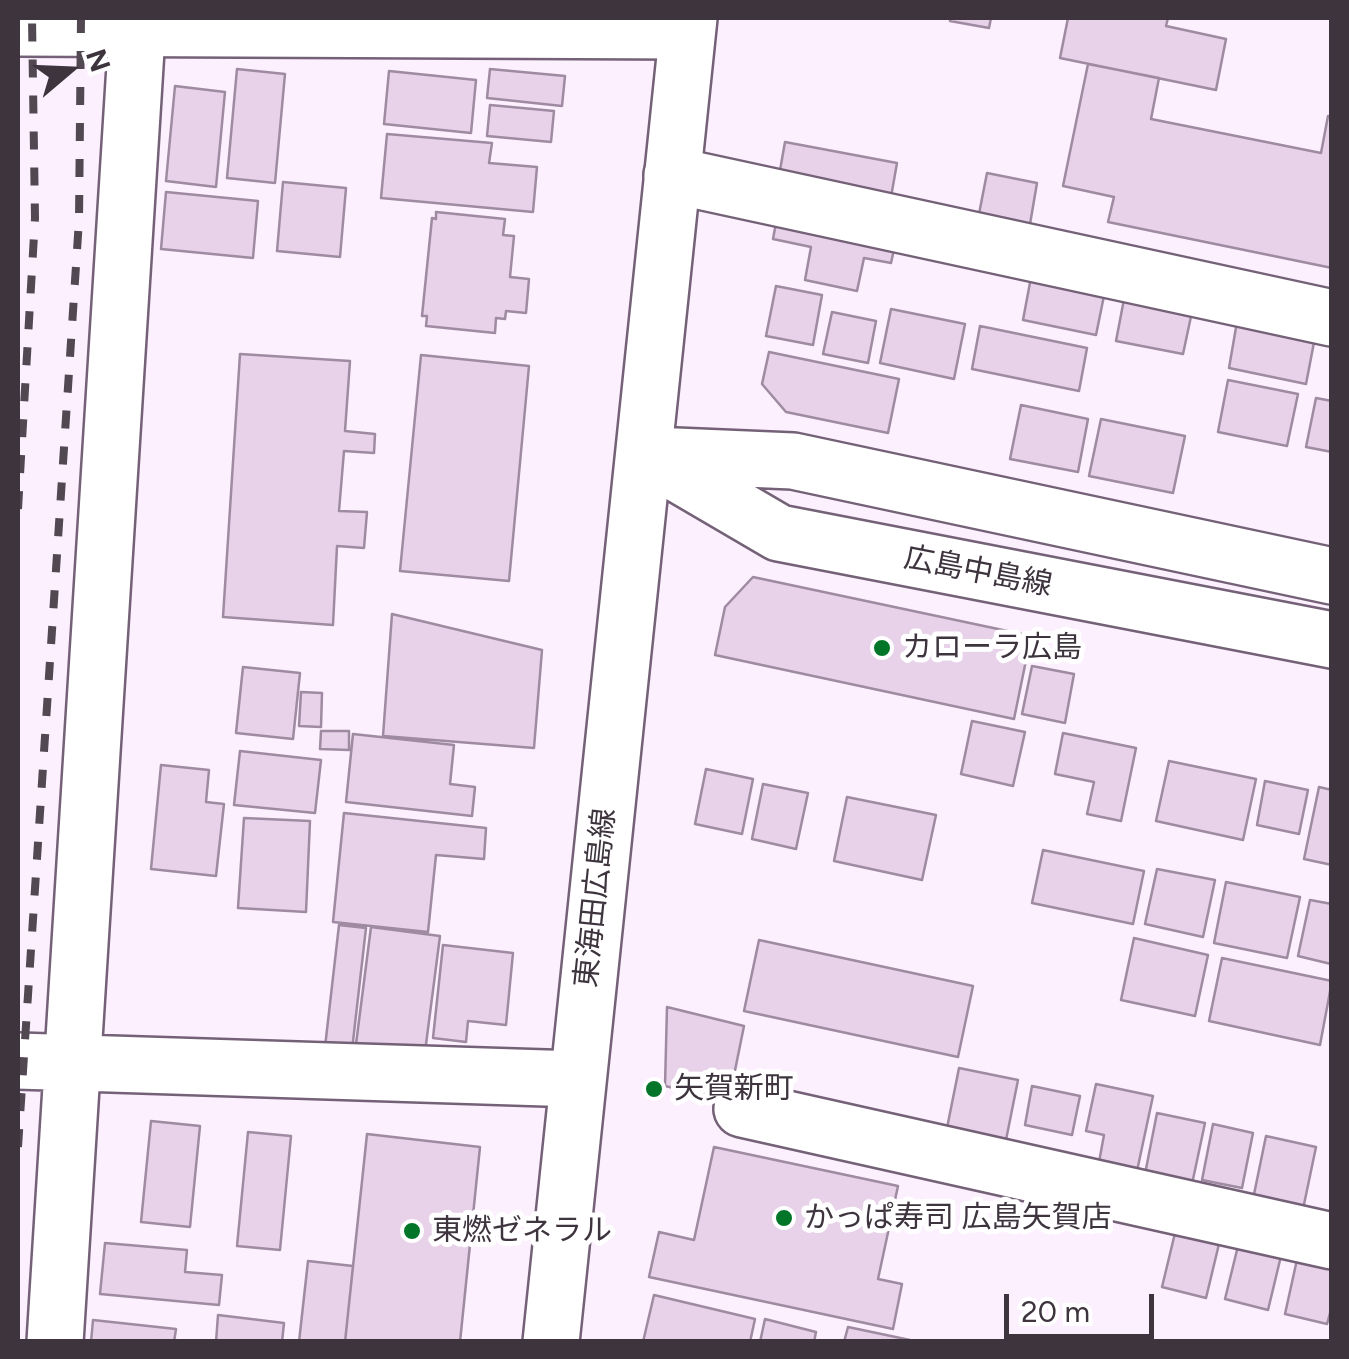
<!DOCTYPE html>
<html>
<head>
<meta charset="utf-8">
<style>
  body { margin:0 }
  #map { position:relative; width:1349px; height:1359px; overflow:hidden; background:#fceffe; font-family:Figtree,sans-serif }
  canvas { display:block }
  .frame { position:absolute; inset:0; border:20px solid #3d343e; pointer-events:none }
  .north { position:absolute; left:20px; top:20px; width:100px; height:100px; -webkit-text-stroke:8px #fff; paint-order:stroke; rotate:71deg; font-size:28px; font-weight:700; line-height:40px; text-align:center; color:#3d343e }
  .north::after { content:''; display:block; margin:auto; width:35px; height:45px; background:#3d343e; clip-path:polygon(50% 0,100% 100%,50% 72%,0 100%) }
  .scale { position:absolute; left:1004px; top:1294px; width:150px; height:45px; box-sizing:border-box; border:5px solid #3d343e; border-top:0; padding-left:12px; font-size:30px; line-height:35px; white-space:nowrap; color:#3d343e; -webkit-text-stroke:8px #fff; paint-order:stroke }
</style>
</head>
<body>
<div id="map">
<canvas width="1349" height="1359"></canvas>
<div class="frame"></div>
<div class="north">N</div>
<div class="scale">20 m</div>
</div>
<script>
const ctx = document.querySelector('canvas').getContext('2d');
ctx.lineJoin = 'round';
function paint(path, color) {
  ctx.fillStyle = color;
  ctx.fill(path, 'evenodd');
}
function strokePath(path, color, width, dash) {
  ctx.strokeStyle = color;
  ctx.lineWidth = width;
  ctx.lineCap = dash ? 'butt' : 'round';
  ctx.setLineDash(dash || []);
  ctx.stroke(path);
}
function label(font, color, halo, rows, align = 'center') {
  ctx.font = font + ' Figtree,"Noto Sans JP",sans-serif';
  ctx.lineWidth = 10;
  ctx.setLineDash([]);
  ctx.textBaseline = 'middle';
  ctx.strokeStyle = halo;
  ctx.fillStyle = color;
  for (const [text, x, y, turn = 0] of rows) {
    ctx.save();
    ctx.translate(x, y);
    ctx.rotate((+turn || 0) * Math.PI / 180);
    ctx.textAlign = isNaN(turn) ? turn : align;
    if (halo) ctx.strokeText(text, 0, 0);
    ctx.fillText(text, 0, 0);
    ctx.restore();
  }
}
const building = new Path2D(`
  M 951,18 L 991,18 L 989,28 L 950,21 Z
  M 1068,18 L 1168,18 L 1166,26 L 1226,39 L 1216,90 L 1060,58 Z
  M 1088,64 L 1159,78 L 1151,119 L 1321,153 L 1328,116 L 1332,116 L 1332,268 L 1108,222 L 1114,197 L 1063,186 Z
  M 237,69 L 285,74 L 275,183 L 227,178 Z
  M 490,69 L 565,76 L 562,106 L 487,98 Z
  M 389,71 L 476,80 L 471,133 L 384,124 Z
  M 175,86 L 225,92 L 216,187 L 166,181 Z
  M 490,105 L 554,111 L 551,142 L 487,136 Z
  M 387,134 L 492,143 L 489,163 L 537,167 L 533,212 L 381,198 Z
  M 785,142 L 897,163 L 891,197 L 779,176 Z
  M 987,173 L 1037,183 L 1029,230 L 978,219 Z
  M 283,182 L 346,188 L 340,257 L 277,251 Z
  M 166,192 L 258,201 L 253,258 L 161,249 Z
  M 779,207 L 898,231 L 891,263 L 864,258 L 857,291 L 805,280 L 811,247 L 773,239 Z
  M 436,212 L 505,219 L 503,235 L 514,236 L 510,277 L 529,279 L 526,313 L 506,311 L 505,319 L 496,318 L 495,333 L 426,326 L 427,316 L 422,316 L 432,218 L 436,219 Z
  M 1032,272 L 1106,286 L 1096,335 L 1023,320 Z
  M 776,286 L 822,295 L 813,345 L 766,336 Z
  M 1125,294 L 1193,307 L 1183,354 L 1116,341 Z
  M 891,309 L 965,324 L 954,379 L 880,363 Z
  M 832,312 L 876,321 L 868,363 L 823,354 Z
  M 1238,316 L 1316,332 L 1306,384 L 1229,368 Z
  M 980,326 L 1087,348 L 1079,391 L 972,369 Z
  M 769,352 L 899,379 L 888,433 L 786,412 L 762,384 Z
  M 240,354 L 350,361 L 345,431 L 375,434 L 374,453 L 344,451 L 339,511 L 367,512 L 364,548 L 337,546 L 333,625 L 223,617 Z
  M 421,355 L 529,366 L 509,581 L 400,571 Z
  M 1228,380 L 1298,394 L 1287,446 L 1218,432 Z
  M 1316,398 L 1332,401 L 1332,452 L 1306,447 Z
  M 1021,405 L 1088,419 L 1078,472 L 1010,459 Z
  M 1101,419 L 1185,436 L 1173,493 L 1089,476 Z
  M 753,577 L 1031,636 L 1014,719 L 715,655 L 725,607 Z
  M 392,614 L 542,650 L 534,748 L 383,736 Z
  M 1032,666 L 1074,674 L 1065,723 L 1022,714 Z
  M 243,667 L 300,673 L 293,739 L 236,733 Z
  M 301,692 L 322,693 L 321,727 L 299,726 Z
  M 972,721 L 1025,732 L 1013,786 L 961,774 Z
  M 321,731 L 349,731 L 349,750 L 320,749 Z
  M 1063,733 L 1136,748 L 1121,821 L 1087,814 L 1094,782 L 1055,774 Z
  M 353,734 L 454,745 L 450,784 L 475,787 L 472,816 L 346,802 Z
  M 240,751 L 321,760 L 315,813 L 234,805 Z
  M 1169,761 L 1256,779 L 1243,840 L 1156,821 Z
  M 161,765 L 209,770 L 206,802 L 224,804 L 216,876 L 151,869 Z
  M 706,769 L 753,779 L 742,834 L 695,824 Z
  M 1265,781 L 1308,790 L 1299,834 L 1257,825 Z
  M 763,784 L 808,793 L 796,849 L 752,839 Z
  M 1319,787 L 1332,790 L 1332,865 L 1304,859 Z
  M 847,797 L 936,815 L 922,880 L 834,861 Z
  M 344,813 L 486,828 L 484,859 L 436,855 L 428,932 L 333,922 Z
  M 244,818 L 310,821 L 306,912 L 238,908 Z
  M 1043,850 L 1144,871 L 1133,924 L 1032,903 Z
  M 1157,869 L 1215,880 L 1203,937 L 1145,924 Z
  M 1226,882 L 1300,897 L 1287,958 L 1214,943 Z
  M 1310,900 L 1332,904 L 1331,964 L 1298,956 Z
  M 339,925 L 366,928 L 352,1050 L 325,1047 Z
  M 371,927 L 440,936 L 425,1052 L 356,1044 Z
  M 1134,938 L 1208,955 L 1195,1016 L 1121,1000 Z
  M 759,940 L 973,986 L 958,1057 L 744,1011 Z
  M 443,945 L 513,953 L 506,1025 L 468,1021 L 466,1042 L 433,1038 Z
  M 1222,958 L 1332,981 L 1320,1045 L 1209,1021 Z
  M 667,1007 L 744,1026 L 729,1100 L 665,1086 Z
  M 959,1068 L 1018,1080 L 1006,1140 L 947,1128 Z
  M 1096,1084 L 1153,1096 L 1137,1171 L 1099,1162 L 1104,1135 L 1086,1131 Z
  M 1032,1086 L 1080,1096 L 1072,1135 L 1025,1125 Z
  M 1157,1113 L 1205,1123 L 1192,1184 L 1145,1174 Z
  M 151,1121 L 200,1126 L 190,1227 L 141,1222 Z
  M 1213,1124 L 1253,1133 L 1242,1188 L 1202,1180 Z
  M 248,1132 L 291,1136 L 280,1250 L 237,1246 Z
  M 367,1134 L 480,1147 L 460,1342 L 345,1342 Z
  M 1266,1136 L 1316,1147 L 1302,1214 L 1252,1204 Z
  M 714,1147 L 898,1186 L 878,1279 L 902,1284 L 893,1329 L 649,1277 L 659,1232 L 694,1240 Z
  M 1175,1233 L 1219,1244 L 1206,1298 L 1162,1287 Z
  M 105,1243 L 187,1250 L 185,1272 L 222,1275 L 219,1305 L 100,1294 Z
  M 1238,1246 L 1281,1256 L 1268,1310 L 1225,1299 Z
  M 1298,1255 L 1332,1263 L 1332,1306 L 1327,1324 L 1285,1314 Z
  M 308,1261 L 353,1266 L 345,1342 L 299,1342 Z
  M 654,1295 L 755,1319 L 750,1342 L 643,1342 Z
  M 218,1315 L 284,1323 L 282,1342 L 216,1342 Z
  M 765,1319 L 816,1332 L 814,1342 L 760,1342 Z
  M 93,1320 L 176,1329 L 174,1342 L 91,1342 Z
  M 848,1327 L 910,1340 L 909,1342 L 844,1342 Z`);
const street = new Path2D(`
  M 672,175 L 1332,318
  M 18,1061 L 577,1079
  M 742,1109 L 1332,1241
  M 55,1342 L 138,18`);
const secondary = new Path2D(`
  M 18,28 L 687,31`);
const primary = new Path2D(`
  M 644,454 L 779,533 L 1332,640
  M 652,455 L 793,461 L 1332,576
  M 551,1342 L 689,18`);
const rail = new Path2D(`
  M 18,509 L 35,218 L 32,18
  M 18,1147 L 79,220 L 81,18`);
const markers = [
  [882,648,10,"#037529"],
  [654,1089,10,"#037529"],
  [784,1218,10,"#037529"],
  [412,1231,10,"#037529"]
];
const streetNames = [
  ["広島中島線",978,572,11],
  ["東海田広島線",596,898,-84]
];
const poiNames = [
  ["カローラ広島",902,648],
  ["矢賀新町",674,1089],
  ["かっぱ寿司 広島矢賀店",804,1218],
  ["東燃ゼネラル",432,1231]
];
paint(building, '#e7d2ea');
strokePath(building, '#9e8aa1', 2.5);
strokePath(street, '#746177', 60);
strokePath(secondary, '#746177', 60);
strokePath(primary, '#746177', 60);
strokePath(street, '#fff', 55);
strokePath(secondary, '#fff', 55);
strokePath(primary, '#fff', 55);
strokePath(rail, '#514852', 8, [18, 18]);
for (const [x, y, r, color] of markers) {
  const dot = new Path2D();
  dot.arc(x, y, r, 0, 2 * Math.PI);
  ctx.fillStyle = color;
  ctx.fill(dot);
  strokePath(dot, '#fff', 4);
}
label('30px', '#3d343e', '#fff', streetNames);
label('30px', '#3d343e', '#fff', poiNames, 'left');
</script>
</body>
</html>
